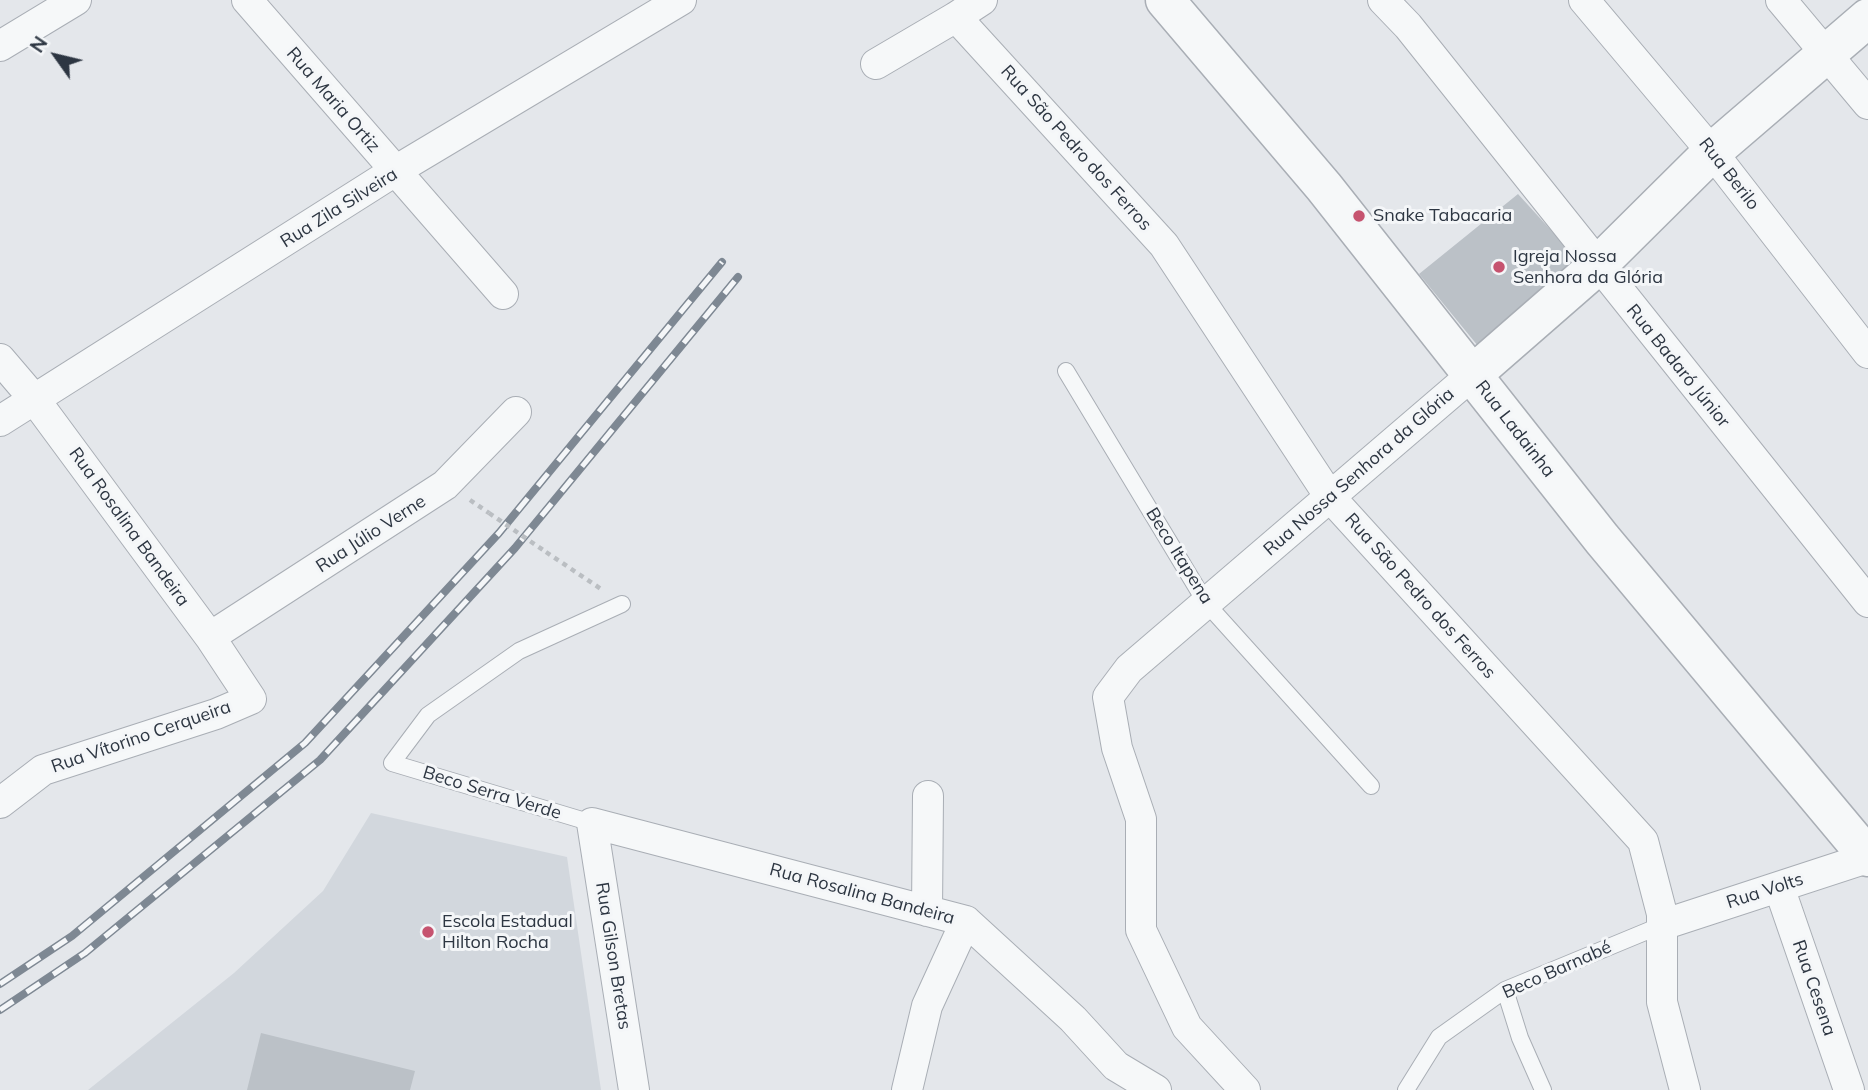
<!DOCTYPE html>
<html>
<head>
<meta charset="utf-8">
<style>
  body { margin:0 }
  #map { position:relative; width:1868px; height:1090px; overflow:hidden; background:#e4e7eb; font-family:Mulish,sans-serif }
  canvas { display:block }
  .north { position:absolute; left:21px; top:21px; width:70px; height:70px; -webkit-text-stroke:5px #f4f6f8; paint-order:stroke; rotate:304deg; font-size:19px; font-weight:700; line-height:28px; text-align:center; color:#2d3642 }
  .north::after { content:''; display:block; margin:auto; width:24px; height:32px; background:#2d3642; clip-path:polygon(50% 0,100% 100%,50% 72%,0 100%) }
</style>
</head>
<body>
<div id="map">
<canvas width="1868" height="1090"></canvas>
<div class="north">N</div>
</div>
<script>
const ctx = document.querySelector('canvas').getContext('2d');
ctx.lineJoin = 'round';
function paint(path, color) {
  ctx.fillStyle = color;
  ctx.fill(path, 'evenodd');
}
function strokePath(path, color, width, dash) {
  ctx.strokeStyle = color;
  ctx.lineWidth = width;
  ctx.lineCap = dash ? 'butt' : 'round';
  ctx.setLineDash(dash || []);
  ctx.stroke(path);
}
function label(font, color, halo, rows, align = 'center') {
  ctx.font = font + ' Mulish,sans-serif';
  ctx.lineWidth = 6;
  ctx.setLineDash([]);
  ctx.textBaseline = 'middle';
  ctx.strokeStyle = halo;
  ctx.fillStyle = color;
  for (const [text, x, y, turn = 0] of rows) {
    ctx.save();
    ctx.translate(x, y);
    ctx.rotate((+turn || 0) * Math.PI / 180);
    ctx.textAlign = isNaN(turn) ? turn : align;
    if (halo) ctx.strokeText(text, 0, 0);
    ctx.fillText(text, 0, 0);
    ctx.restore();
  }
}
const built = new Path2D(`
  M 371,813 L 567,857 L 601,1090 L 88,1090 L 234,973 L 323,891 Z`);
const building = new Path2D(`
  M 1518,194 L 1579,261 L 1478,346 L 1419,274 Z
  M 261,1033 L 415,1071 L 410,1090 L 247,1090 Z`);
const path = new Path2D(`
  M 470,500 L 489,513
  M 546,552 L 601,589`);
const service = new Path2D(`
  M 1066,371 L 1206,603 L 1371,786
  M 592,823 L 392,763 L 428,715 L 519,651 L 622,604
  M 1505,990 L 1520,1038 L 1543,1090
  M 1406,1090 L 1439,1037 L 1505,990 L 1662,925`);
const minor = new Path2D(`
  M 247,0 L 503,294
  M 1383,0 L 1408,26 L 1868,602
  M 1584,0 L 1712,152 L 1868,353
  M 1781,0 L 1868,104
  M 956,17 L 982,0
  M 0,46 L 76,0
  M 876,64 L 956,17 L 1164,245 L 1330,497 L 1643,841 L 1662,914 L 1662,1002 L 1685,1090
  M 0,359 L 35,400 L 210,637 L 251,699 L 216,714 L 43,770 L 0,803
  M 0,421 L 395,171 L 681,0
  M 210,637 L 445,485 L 516,412
  M 1779,887 L 1849,1090
  M 927,911 L 928,796
  M 1662,925 L 1867,858
  M 634,1090 L 592,823 L 966,921 L 1073,1019 L 1116,1066 L 1156,1090
  M 907,1090 L 927,1006 L 966,921
  M 1245,1090 L 1187,1027 L 1141,930 L 1141,819 L 1117,748 L 1108,697 L 1129,669 L 1472,375`);
const tertiary = new Path2D(`
  M 1165,0 L 1324,187 L 1602,539 L 1868,857
  M 1472,375 L 1597,266 L 1712,152 L 1868,18`);
const rail = new Path2D(`
  M 0,984 L 72,936 L 305,743 L 499,533 L 722,262
  M 0,1010 L 85,953 L 320,760 L 515,548 L 738,277`);
const pathBridge = new Path2D(`
  M 489,513 L 546,552`);
const markers = [
  [1359,216,7,"#c6536f"],
  [1499,267,7,"#c6536f"],
  [428,932,7,"#c6536f"]
];
const streetNames = [
  ["Rua Maria Ortiz",333,100,49],
  ["Rua São Pedro dos Ferros",1076,148,48],
  ["Rua Berilo",1729,174,52],
  ["Rua Zila Silveira",339,208,-32],
  ["Rua Badaró Júnior",1678,366,51],
  ["Rua Ladainha",1515,429,52],
  ["Rua Nossa Senhora da Glória",1359,472,-41],
  ["Rua Rosalina Bandeira",129,527,54],
  ["Rua Júlio Verne",371,534,-33],
  ["Beco Itapena",1179,556,58],
  ["Rua São Pedro dos Ferros",1420,596,48],
  ["Rua Vítorino Cerqueira",141,737,-19],
  ["Beco Serra Verde",492,793,17],
  ["Rua Volts",1765,891,-18],
  ["Rua Rosalina Bandeira",862,894,15],
  ["Rua Gilson Bretas",613,956,81],
  ["Beco Barnabé",1557,970,-24],
  ["Rua Cesena",1814,988,71]
];
const poiNames = [
  ["Snake Tabacaria",1373,216],
  ["Igreja Nossa",1513,257],
  ["Senhora da Glória",1513,278],
  ["Escola Estadual",442,922],
  ["Hilton Rocha",442,943]
];
paint(built, '#d2d7dd');
paint(building, '#bbc1c7');
strokePath(service, '#a9aeb5', 18);
strokePath(minor, '#a9aeb5', 32);
strokePath(tertiary, '#a9aeb5', 41);
strokePath(path, '#babec2', 4.5, [5, 5]);
strokePath(service, '#f6f8f9', 16);
strokePath(minor, '#f6f8f9', 30);
strokePath(tertiary, '#f6f8f9', 38);
strokePath(rail, '#7e8893', 8);
strokePath(rail, '#f4f6f8', 5, [16]);
strokePath(pathBridge, '#babec2', 4.5, [5, 5]);
for (const [x, y, r, color] of markers) {
  const dot = new Path2D();
  dot.arc(x, y, r, 0, 2 * Math.PI);
  ctx.fillStyle = color;
  ctx.fill(dot);
  strokePath(dot, '#f4f6f8', 2.5);
}
label('18px', '#2d3642', '#f4f6f8', streetNames);
label('18px', '#2d3642', '#f4f6f8', poiNames, 'left');
</script>
</body>
</html>
